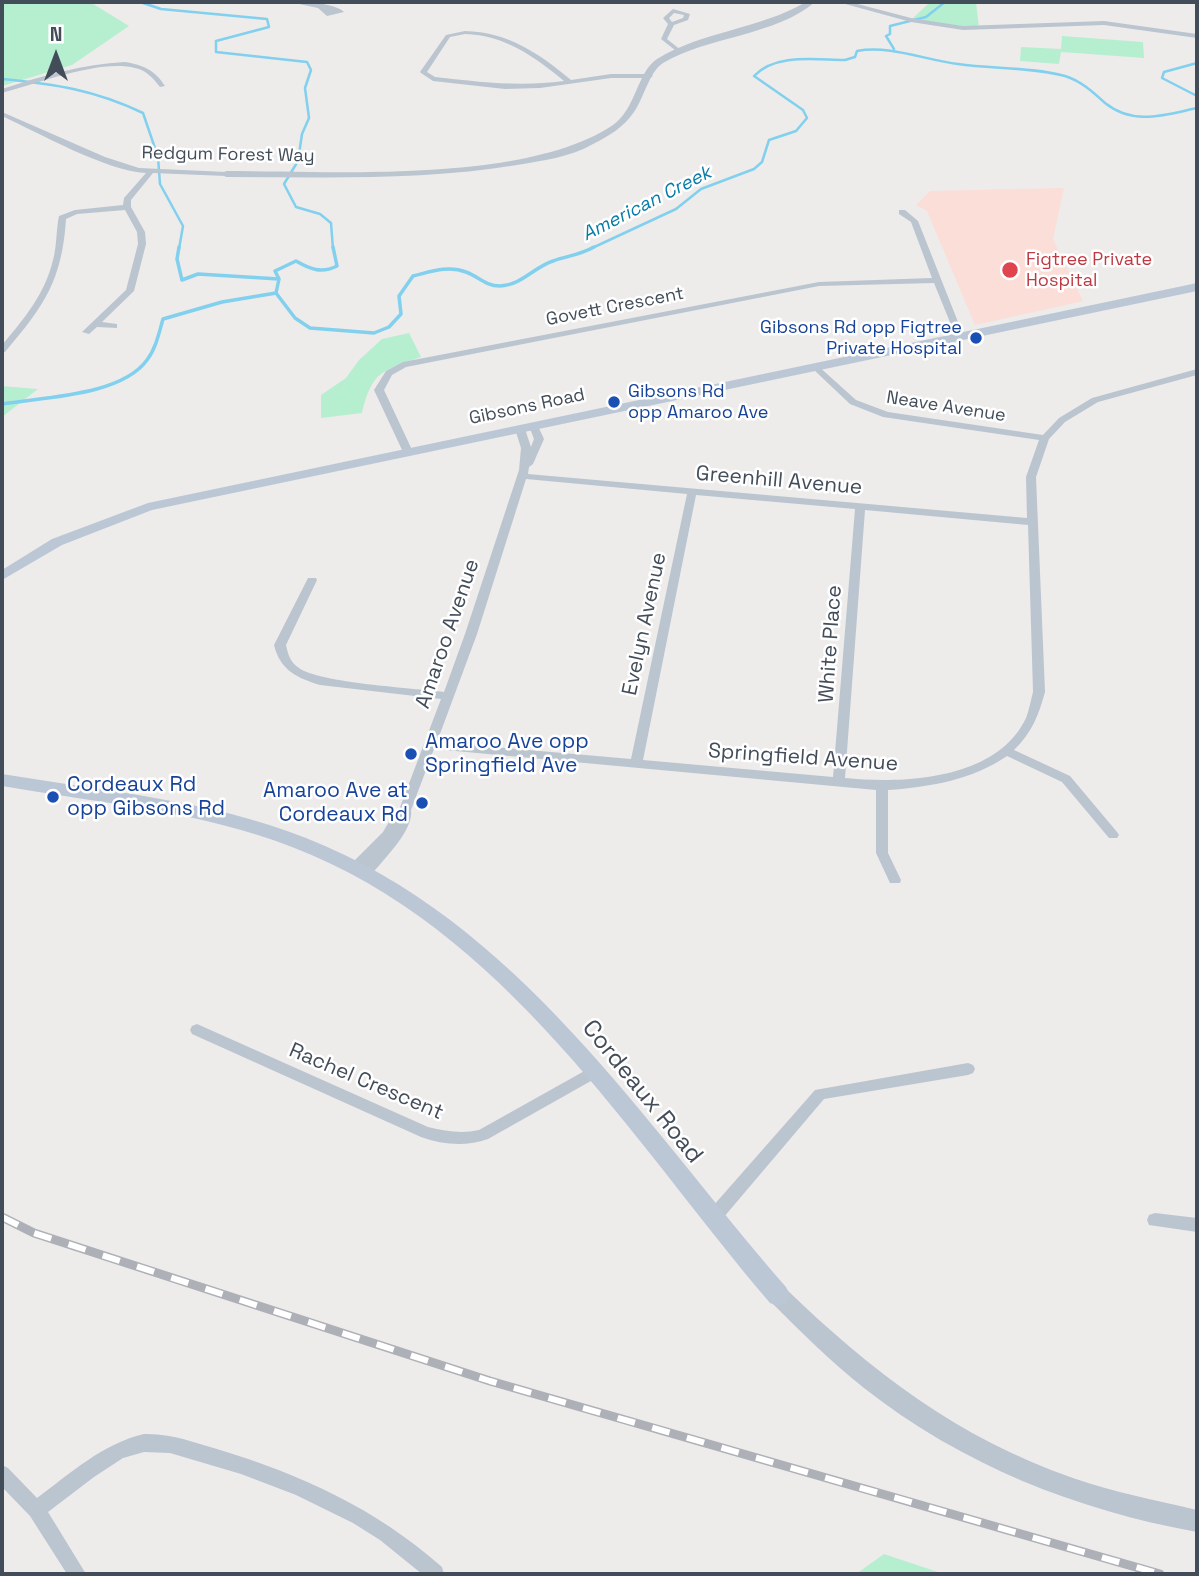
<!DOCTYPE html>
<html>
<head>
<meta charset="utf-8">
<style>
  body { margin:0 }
  #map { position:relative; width:1199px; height:1576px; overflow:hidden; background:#eeebeb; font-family:"Space Grotesk",sans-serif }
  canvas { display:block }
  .frame { position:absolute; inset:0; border:4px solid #434d59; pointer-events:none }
  .north { position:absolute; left:21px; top:21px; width:70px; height:70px; -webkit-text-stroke:5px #fff; paint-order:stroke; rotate:0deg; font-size:19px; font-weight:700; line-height:28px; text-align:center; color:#434d59 }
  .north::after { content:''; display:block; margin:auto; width:24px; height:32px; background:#434d59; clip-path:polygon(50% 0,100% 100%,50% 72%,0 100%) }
</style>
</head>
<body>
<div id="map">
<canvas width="1199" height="1576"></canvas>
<div class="frame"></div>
<div class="north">N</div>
</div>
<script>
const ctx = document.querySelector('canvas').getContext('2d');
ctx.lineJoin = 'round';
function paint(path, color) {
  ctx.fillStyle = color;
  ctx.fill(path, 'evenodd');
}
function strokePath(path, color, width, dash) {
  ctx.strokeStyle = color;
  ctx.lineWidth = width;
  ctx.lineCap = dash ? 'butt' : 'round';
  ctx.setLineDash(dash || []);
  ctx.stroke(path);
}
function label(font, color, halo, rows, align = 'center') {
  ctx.font = font + ' "Space Grotesk",sans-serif';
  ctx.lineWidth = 5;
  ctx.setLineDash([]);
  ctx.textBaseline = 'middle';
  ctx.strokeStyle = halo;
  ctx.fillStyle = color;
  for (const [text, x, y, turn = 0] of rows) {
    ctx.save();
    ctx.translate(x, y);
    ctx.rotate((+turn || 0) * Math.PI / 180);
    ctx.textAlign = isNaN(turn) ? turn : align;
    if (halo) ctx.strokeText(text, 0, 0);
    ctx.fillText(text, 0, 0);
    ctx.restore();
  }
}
const medical = new Path2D(`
  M 1064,188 L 1053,239 L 1083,301 L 975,325 L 927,211 L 916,205 L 930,191 Z`);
const green = new Path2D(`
  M 2,2 L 90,2 L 129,26 L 72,65 L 2,86 Z
  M 930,2 L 976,2 L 979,28 L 911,20 Z
  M 1062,36 L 1143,42 L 1144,58 L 1061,52 L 1059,64 L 1020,61 L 1021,47 L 1061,49 Z
  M 409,333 L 421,357 C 382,372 373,369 362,413 L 321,418 L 321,395 L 346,378 L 359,360 L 382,339 Z
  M 2,386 L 37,389 L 38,389 L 2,417 Z
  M 884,1554 L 944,1574 L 856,1574 Z`);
const streamFar1 = new Path2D(`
  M 140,2 L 161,9 L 267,19 L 269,27 L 216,41 L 216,52 L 307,62 L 311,70 L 305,88 L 309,118 L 302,134 L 298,161 L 284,184 L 296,207 L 320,214 L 331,223 L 333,249
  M 894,49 L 886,36 L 890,34 L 890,26 L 926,17 L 945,2
  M 1197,63 L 1164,72 L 1162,78 L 1197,96
  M 2,79 C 55,84 95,90 143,113 L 158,157 L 160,184 L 183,226 L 179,249
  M 590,249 L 676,209 L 701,189 L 754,169 L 762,162 L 769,140 L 796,131 L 807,118 L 803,110 L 754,76 C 776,53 816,60 845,60 L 855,57 L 857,51 C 890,45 925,60 958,64 C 992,69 1031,67 1065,76 C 1081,81 1093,92 1105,103 C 1134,126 1164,115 1197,108`);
const stream = new Path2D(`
  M 179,247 L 177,259 L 182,280 L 198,274 L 279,279
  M 276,293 L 279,279 L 275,271 L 296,261 C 310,269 321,274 337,266 L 333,247
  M 2,404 C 43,397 121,396 147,360 C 156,348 159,333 163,319 L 222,302 L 276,293 L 295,318 L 310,328 L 374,333 L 389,327 L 401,314 L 399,296 L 413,276 C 430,272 448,265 466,272 C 478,276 485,286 500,286 C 522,285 534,267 553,261 C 567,256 580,255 594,247`);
const minor = new Path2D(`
  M 290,2 C 303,1 335,3 344,12 L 327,16 L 318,8 Z
  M 673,9 L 690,14 L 688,20 L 674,25 L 667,39 L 682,51 L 682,53 L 680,54 L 661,39 L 668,24 L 663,18 ZM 674,13 L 684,15 L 683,18 L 672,22 L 669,18 Z
  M 465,31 C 507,32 539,53 571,80 L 611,74 L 650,74 L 653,76 L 650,78 L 611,78 L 540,88 L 505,89 L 433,81 L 421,73 L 420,72 L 446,35 ZM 465,34 C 504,35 534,56 564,81 C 519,87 480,82 435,77 L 427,72 L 450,37 Z
  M 125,62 C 143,65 155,70 165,86 L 160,87 C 153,78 146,70 135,68 C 99,59 37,84 2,93 L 2,89 C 42,76 83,64 125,62 Z
  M 2,112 L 105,157 L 139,168 L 226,172 L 230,174 L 226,176 L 153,173 L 131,200 L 131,207 L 145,232 L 146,244 L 134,291 L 102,322 L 117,324 L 117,328 L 97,327 L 89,334 L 82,332 L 126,290 L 138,244 L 137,232 L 125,210 L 77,214 L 66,219 C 62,281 44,306 5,352 L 2,353 L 2,345 C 24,319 45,294 53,260 C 57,246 56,230 59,216 L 75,210 L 123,205 L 124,198 L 146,173 C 106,171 39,133 2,116 Z
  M 899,210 L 905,210 L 918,221 L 964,337 L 963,339 L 956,337 L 934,283 L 819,286 L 406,367 L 392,375 L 384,390 L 413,452 L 408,455 L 403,452 L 374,390 L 386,371 L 403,362 L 819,282 L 932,278 L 911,222 L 899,214 Z
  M 816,364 L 856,400 L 888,412 L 1043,435 L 1059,418 L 1092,398 L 1197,369 L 1197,375 L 1098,402 L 1065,422 L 1049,439 L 1036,477 L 1045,692 C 1039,714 1032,733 1014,750 L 1070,776 L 1117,832 L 1119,835 L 1117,838 L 1109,838 L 1062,782 L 1007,756 C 972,780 930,787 888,790 L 888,853 L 901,880 L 900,883 L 890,883 L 876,853 L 876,790 L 434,749 L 411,810 C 414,830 383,860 371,875 L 361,875 L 360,870 L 351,870 L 350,867 L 351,864 L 383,832 L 393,815 L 400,814 L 399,810 L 441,699 L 320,685 C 297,678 280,670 274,645 L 307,580 L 308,578 L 316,578 L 317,580 L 286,645 C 288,654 290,662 299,668 C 320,683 413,688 444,692 L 465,634 L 519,470 L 521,448 L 515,429 L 517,427 L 523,427 L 525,429 L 531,447 L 534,439 L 529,426 L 531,424 L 537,424 L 544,439 L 533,464 L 529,467 L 528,474 L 1027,518 L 1026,477 L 1039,440 L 883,417 L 850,404 L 813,369 L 812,367 ZM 526,479 L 687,494 L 631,759 L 437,742 L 477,634 ZM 696,495 L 855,509 L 833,777 L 643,760 ZM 865,510 L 1028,525 L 1033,692 C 1031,700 1029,710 1026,718 C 997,780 903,784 845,778 Z
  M 197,1024 L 428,1127 C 446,1131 461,1134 479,1130 L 588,1069 L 593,1067 L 598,1069 L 600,1073 L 598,1077 L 488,1139 C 466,1147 443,1145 421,1137 L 192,1034 L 190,1030 L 192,1026 Z
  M 968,1063 L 973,1065 L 975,1069 L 973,1073 L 968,1075 L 824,1099 L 718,1224 L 712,1226 L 706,1224 L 704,1219 L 706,1214 L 815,1090 Z
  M 1155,1213 L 1197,1218 L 1197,1232 L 1149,1225 L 1147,1220 L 1149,1215 Z
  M 144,1434 C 170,1433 193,1442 217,1449 C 302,1475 375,1508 442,1567 L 444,1574 L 422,1574 L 380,1540 L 353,1523 L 296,1495 L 241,1474 L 170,1453 L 144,1452 L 123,1458 L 94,1477 L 48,1512 L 86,1574 L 67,1574 L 30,1516 L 2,1487 L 2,1465 L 8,1468 L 37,1498 C 71,1473 102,1444 144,1434 Z`);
const tertiary = new Path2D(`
  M 806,2 L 815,2 C 775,36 709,36 663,63 C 649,72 644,98 634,112 C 624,127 609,136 593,144 C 571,157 541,161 517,165 C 421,181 323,177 226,177 L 221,174 L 226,171 C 332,171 525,184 613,125 C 636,109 637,72 657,59 C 703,31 760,29 806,2 Z
  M 838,2 L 850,2 L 911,18 L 963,26 L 1104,21 L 1197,34 L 1197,38 L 1104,25 L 963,30 L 911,22 Z
  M 778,1285 L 785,1288 C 872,1372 958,1438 1073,1478 C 1113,1492 1155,1500 1197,1510 L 1197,1532 C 1076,1510 962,1465 864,1388 C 831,1362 801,1332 771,1302 L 768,1295 L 771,1288 Z`);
const secondary = new Path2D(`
  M 1197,283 L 1197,291 L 152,510 L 62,545 L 2,580 L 2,570 L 52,539 L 148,503 Z
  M 2,774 C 104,791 210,800 306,838 C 518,921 643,1123 786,1287 L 790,1295 L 786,1303 L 778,1306 L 770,1303 C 629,1137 504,928 292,847 C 200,811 99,803 2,786 Z`);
const rail = new Path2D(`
  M 2,1217 L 34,1233 L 490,1381 L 1160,1574`);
const markers = [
  [1010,270,9,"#e0444e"],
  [976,338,7,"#1a4fb4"],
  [614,402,7,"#1a4fb4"],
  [411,754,7,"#1a4fb4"],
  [53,797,7,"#1a4fb4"],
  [422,803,7,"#1a4fb4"]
];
const farStreetnames = [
  ["Redgum Forest Way",228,155,1],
  ["Govett Crescent",615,307,-11],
  ["Gibsons Road",527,407,-12],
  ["Neave Avenue",946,407,9]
];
const farHealthnames = [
  ["Figtree Private",1026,260],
  ["Hospital",1026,281]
];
const farTransitnames = [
  ["Gibsons Rd opp Figtree",962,328],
  ["Private Hospital",962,349],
  ["Gibsons Rd",628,392,"left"],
  ["opp Amaroo Ave",628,413,"left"]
];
const farWaternames = [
  ["American Creek",647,204,-27]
];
const streetNames = [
  ["Greenhill Avenue",779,481,5],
  ["Evelyn Avenue",645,624,-78],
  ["Amaroo Avenue",448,634,-71],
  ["White Place",831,644,-86],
  ["Springfield Avenue",803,758,4],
  ["Rachel Crescent",366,1082,23]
];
const transitNames = [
  ["Amaroo Ave opp",425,742],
  ["Springfield Ave",425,766],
  ["Cordeaux Rd",67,785],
  ["opp Gibsons Rd",67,809],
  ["Amaroo Ave at",408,791,"right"],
  ["Cordeaux Rd",408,815,"right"]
];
const nearStreetnames = [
  ["Cordeaux Road",642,1092,51]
];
paint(medical, '#fbded8');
paint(green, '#b6efd0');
strokePath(streamFar1, '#81d0ee', 2.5);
strokePath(stream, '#81d0ee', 3.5);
paint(minor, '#bbc5cf');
paint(tertiary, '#bbc5cf');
paint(secondary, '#bcc7d6');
strokePath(rail, '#adb0b6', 9);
strokePath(rail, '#fff', 6, [18]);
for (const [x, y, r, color] of markers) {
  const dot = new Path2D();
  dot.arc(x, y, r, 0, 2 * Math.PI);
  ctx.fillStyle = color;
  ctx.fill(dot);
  strokePath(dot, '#fff', 2.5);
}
label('18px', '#434d59', '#fff', farStreetnames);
label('18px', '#be3a42', '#fff', farHealthnames, 'left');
label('18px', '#164399', '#fff', farTransitnames, 'right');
label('italic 19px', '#077ba8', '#fff', farWaternames);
label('21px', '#434d59', '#fff', streetNames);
label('21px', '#164399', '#fff', transitNames, 'left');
label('24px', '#434d59', '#fff', nearStreetnames);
</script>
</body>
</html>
